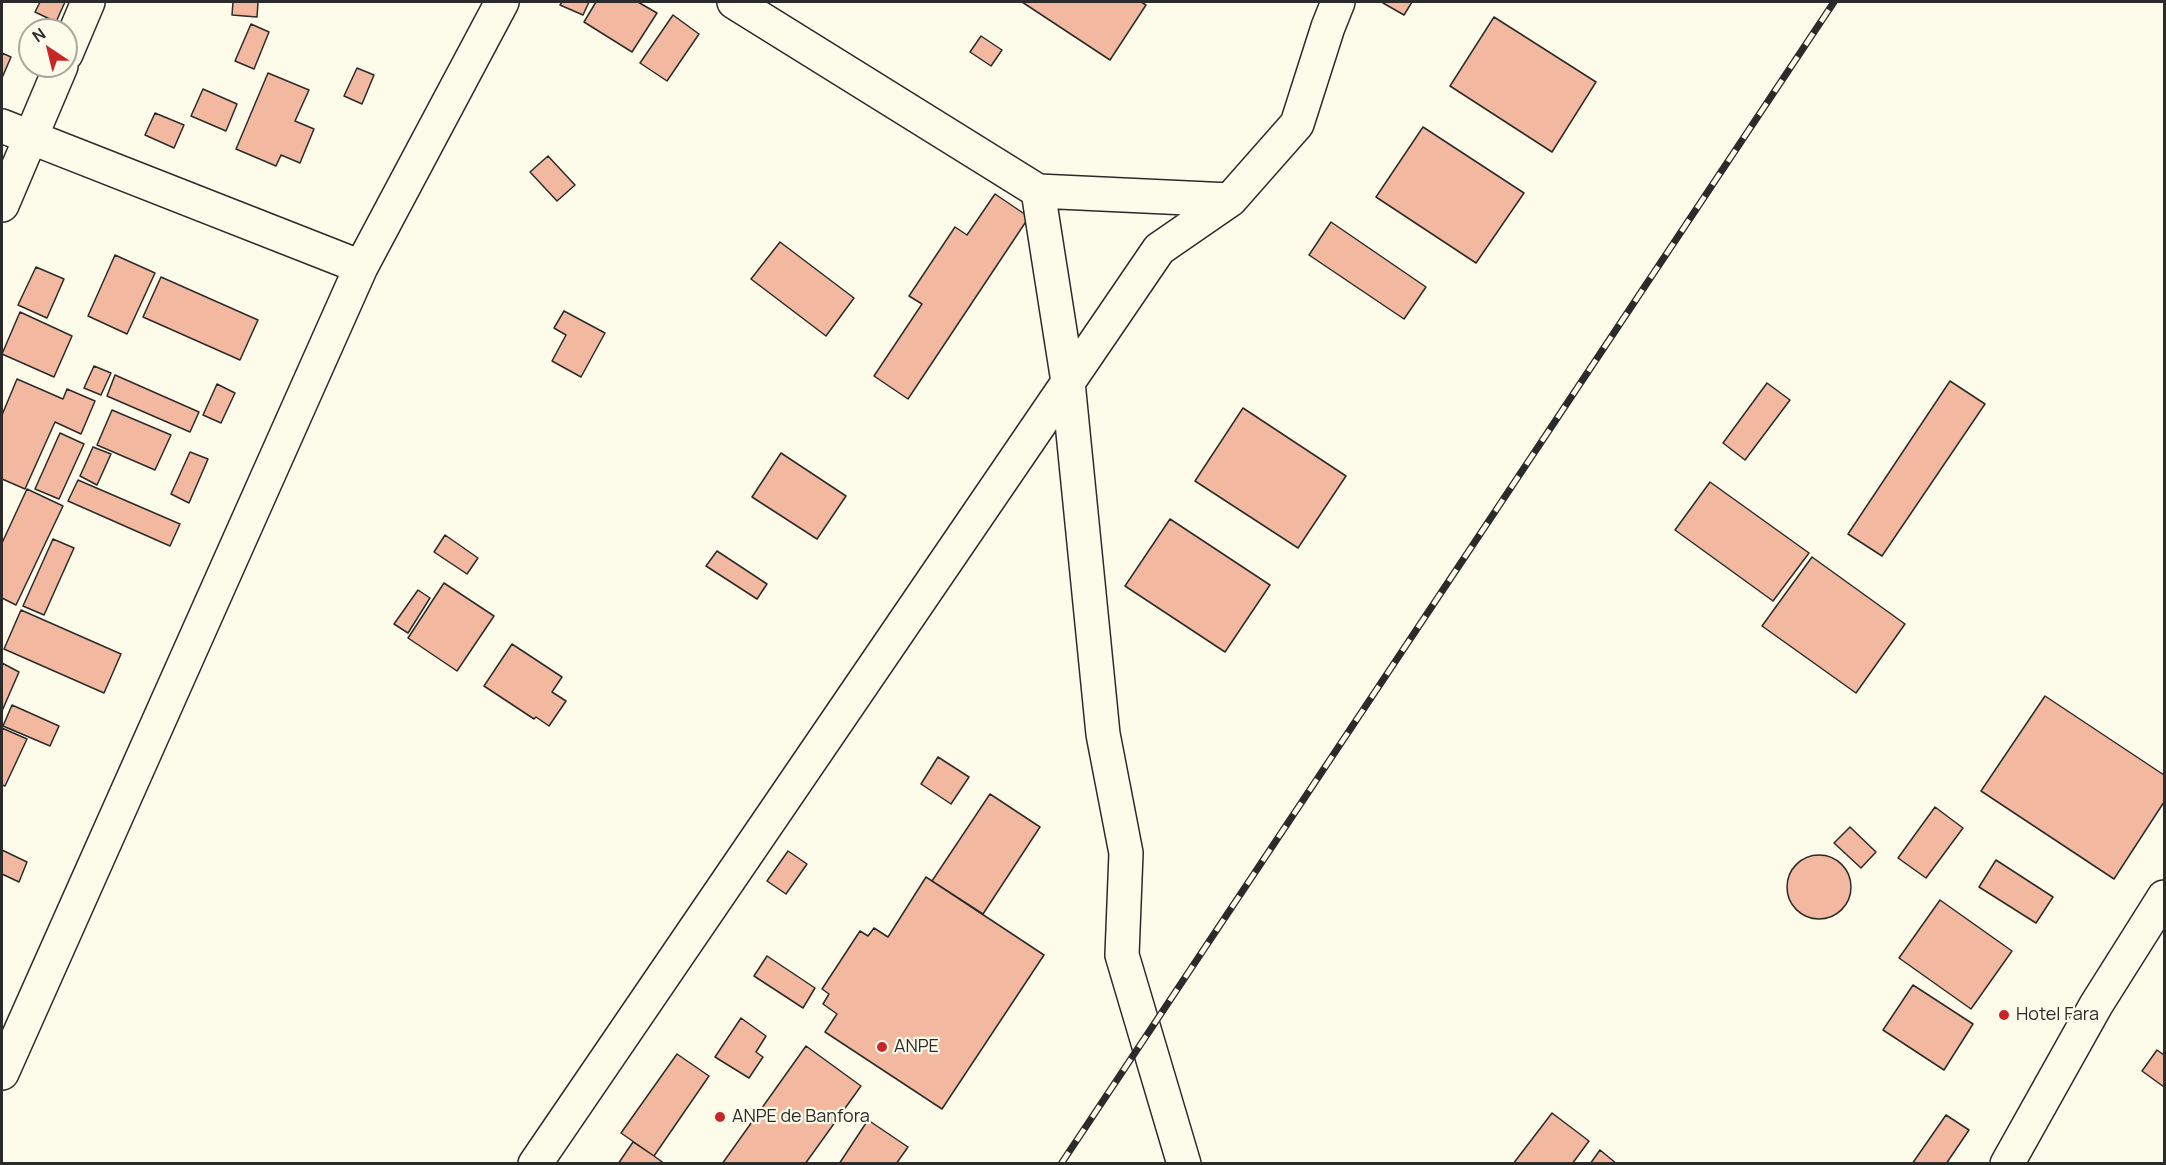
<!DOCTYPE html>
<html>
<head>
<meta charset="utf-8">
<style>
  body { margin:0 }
  #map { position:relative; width:2166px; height:1165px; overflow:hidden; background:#fdfbea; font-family:Manrope,sans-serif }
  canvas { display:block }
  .frame { position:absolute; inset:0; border:3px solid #2b2b2b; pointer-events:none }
  .north { position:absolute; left:18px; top:18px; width:60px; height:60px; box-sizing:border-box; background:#fdfbea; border:2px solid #a9a89e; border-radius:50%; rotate:325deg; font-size:16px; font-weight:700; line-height:24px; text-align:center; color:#2b2b2b }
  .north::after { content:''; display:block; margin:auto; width:21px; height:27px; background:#c62828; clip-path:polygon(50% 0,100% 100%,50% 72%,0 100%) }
</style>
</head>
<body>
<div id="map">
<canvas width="2166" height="1165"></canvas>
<div class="frame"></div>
<div class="north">N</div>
</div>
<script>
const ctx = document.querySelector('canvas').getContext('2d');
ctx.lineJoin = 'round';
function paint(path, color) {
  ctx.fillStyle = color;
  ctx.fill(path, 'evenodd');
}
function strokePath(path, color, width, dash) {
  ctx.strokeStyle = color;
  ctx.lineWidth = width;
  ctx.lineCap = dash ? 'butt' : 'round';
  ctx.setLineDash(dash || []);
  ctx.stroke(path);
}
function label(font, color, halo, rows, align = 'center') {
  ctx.font = font + ' Manrope,sans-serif';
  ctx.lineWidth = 4.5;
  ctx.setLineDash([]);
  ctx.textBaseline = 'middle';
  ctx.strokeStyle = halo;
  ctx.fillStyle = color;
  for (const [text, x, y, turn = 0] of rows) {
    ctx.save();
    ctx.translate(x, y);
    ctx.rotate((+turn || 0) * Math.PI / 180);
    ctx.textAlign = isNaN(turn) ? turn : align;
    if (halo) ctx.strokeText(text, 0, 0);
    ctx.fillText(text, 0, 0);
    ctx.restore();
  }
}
const building = new Path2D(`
  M 40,2 L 65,2 L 56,22 L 35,12 Z
  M 233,2 L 258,2 L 257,17 L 232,15 Z
  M 562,2 L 589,2 L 583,15 L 560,5 Z
  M 596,2 L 638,2 L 657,13 L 632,52 L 584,22 Z
  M 1022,2 L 1141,2 L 1146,5 L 1110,60 Z
  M 1384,2 L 1412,2 L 1404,15 L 1383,3 Z
  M 673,15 L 699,34 L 667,81 L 640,63 Z
  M 1494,17 L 1596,82 L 1552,152 L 1450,86 Z
  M 251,24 L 269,32 L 254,69 L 235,61 Z
  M 981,36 L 1002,50 L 991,66 L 970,52 Z
  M 2,53 L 11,57 L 2,78 Z
  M 357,68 L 374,75 L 362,104 L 344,96 Z
  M 268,73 L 309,90 L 295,121 L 314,129 L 300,163 L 281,155 L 276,166 L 236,149 Z
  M 203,89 L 237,104 L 226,131 L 191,116 Z
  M 155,113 L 184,125 L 174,148 L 145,135 Z
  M 1423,127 L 1524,193 L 1476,263 L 1376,197 Z
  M 548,156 L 575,185 L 557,201 L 530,172 Z
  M 995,194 L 1029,217 L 908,399 L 874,376 L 922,304 L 909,296 L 955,227 L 967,235 Z
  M 1331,222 L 1426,287 L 1404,319 L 1309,255 Z
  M 780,242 L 854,298 L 826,336 L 751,279 Z
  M 115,255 L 155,273 L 127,334 L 88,316 Z
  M 36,267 L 64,279 L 47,318 L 18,305 Z
  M 161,277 L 258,320 L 240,360 L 143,317 Z
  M 564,311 L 605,333 L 581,377 L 552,361 L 566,335 L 554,328 Z
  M 20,312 L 72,336 L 54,377 L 2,354 Z
  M 94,366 L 111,373 L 101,395 L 84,388 Z
  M 115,375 L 199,412 L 190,432 L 107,396 Z
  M 17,379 L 63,399 L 67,389 L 95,401 L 81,434 L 55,422 L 25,489 L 2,479 L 2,415 Z
  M 1950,381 L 1985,404 L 1882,556 L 1848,534 Z
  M 1767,383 L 1790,400 L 1745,460 L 1723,443 Z
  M 217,384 L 235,393 L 221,423 L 203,415 Z
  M 1243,408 L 1346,476 L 1298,548 L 1195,481 Z
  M 112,410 L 171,435 L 155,470 L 97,445 Z
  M 60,433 L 84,444 L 59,499 L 35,489 Z
  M 93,447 L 111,454 L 97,485 L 80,476 Z
  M 190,452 L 208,459 L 189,503 L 171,494 Z
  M 781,453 L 846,496 L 817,539 L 752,497 Z
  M 78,480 L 180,524 L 170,546 L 68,501 Z
  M 1710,482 L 1809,553 L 1773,601 L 1675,530 Z
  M 27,489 L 63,506 L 16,605 L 2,598 L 2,543 Z
  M 1170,519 L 1270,585 L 1225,652 L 1125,586 Z
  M 445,535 L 478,558 L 467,574 L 434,552 Z
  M 53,539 L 74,548 L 44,615 L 23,606 Z
  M 717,551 L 767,584 L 757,599 L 706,566 Z
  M 1812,557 L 1905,624 L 1856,693 L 1762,626 Z
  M 444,583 L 494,616 L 457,671 L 408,638 Z
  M 418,590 L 430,598 L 408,633 L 394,624 Z
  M 21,610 L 121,654 L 104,693 L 4,649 Z
  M 512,644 L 562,677 L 552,692 L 566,701 L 549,726 L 536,717 L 534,719 L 484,686 Z
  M 2,663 L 19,672 L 2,711 Z
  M 2045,696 L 2164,775 L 2164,802 L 2114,879 L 1981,791 Z
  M 12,705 L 59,726 L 50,746 L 3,726 Z
  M 2,728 L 27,739 L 5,786 L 2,785 Z
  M 938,757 L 969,777 L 951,804 L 921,784 Z
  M 990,794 L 1040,827 L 983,914 L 932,881 Z
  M 1935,807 L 1963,828 L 1926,878 L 1898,858 Z
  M 1850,827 L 1876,852 L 1861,868 L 1834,843 Z
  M 2,850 L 27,862 L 19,882 L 2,874 Z
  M 788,851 L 807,864 L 786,894 L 767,881 Z
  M1787 887a32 32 0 1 1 64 0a32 32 0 1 1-64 0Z
  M 1996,860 L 2053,897 L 2036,923 L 1979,887 Z
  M 926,877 L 1044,955 L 942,1109 L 825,1032 L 837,1014 L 823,1004 L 829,994 L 822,989 L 860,931 L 868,936 L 874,928 L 888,937 Z
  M 1940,900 L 2012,951 L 1971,1009 L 1899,958 Z
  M 767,956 L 815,988 L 803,1008 L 754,976 Z
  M 1913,985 L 1973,1024 L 1944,1070 L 1883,1030 Z
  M 741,1018 L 766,1036 L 756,1052 L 763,1057 L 749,1078 L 715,1057 Z
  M 806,1046 L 861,1086 L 805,1164 L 722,1164 Z
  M 2157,1050 L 2164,1055 L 2164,1087 L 2142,1071 Z
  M 677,1054 L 709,1076 L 654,1156 L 621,1133 Z
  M 1552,1113 L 1589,1141 L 1572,1164 L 1513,1164 Z
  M 1946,1115 L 1969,1130 L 1946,1164 L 1912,1164 Z
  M 868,1120 L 908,1147 L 896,1164 L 839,1164 Z
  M 633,1142 L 654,1156 L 665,1164 L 618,1164 Z
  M 1600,1150 L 1617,1164 L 1590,1164 Z`);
const street = new Path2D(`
  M 734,2 L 1038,191 L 1230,200
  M 66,54 L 88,2
  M 2,126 L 361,267
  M 1038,191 L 1068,382 L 1103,734 L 1126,853 L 1122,955 L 1184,1164
  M 2,205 L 61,66
  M 2,1073 L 361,267 L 502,2
  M 535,1164 L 1159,249 L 1230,200 L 1297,124 L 1328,27 L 1338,2
  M 2007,1164 L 2096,1005 L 2164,897`);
const rail = new Path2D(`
  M 1061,1164 L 1834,2`);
const markers = [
  [2004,1015,6,"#c62828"],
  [882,1047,6,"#c62828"],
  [720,1117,6,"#c62828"]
];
const poiNames = [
  ["Hotel Fara",2016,1015],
  ["ANPE",894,1047],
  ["ANPE de Banfora",732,1117]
];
paint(building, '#f2b8a0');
strokePath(building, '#2b2b2b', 1.5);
strokePath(street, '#2b2b2b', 36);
strokePath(street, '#fdfbea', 33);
strokePath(rail, '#2b2b2b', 7);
strokePath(rail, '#fdfbea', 4.5, [14]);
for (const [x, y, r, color] of markers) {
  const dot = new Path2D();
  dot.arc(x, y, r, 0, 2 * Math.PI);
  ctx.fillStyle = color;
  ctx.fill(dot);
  strokePath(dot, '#fdfbea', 2);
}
label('18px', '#2b2b2b', '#fdfbea', poiNames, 'left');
</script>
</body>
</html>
